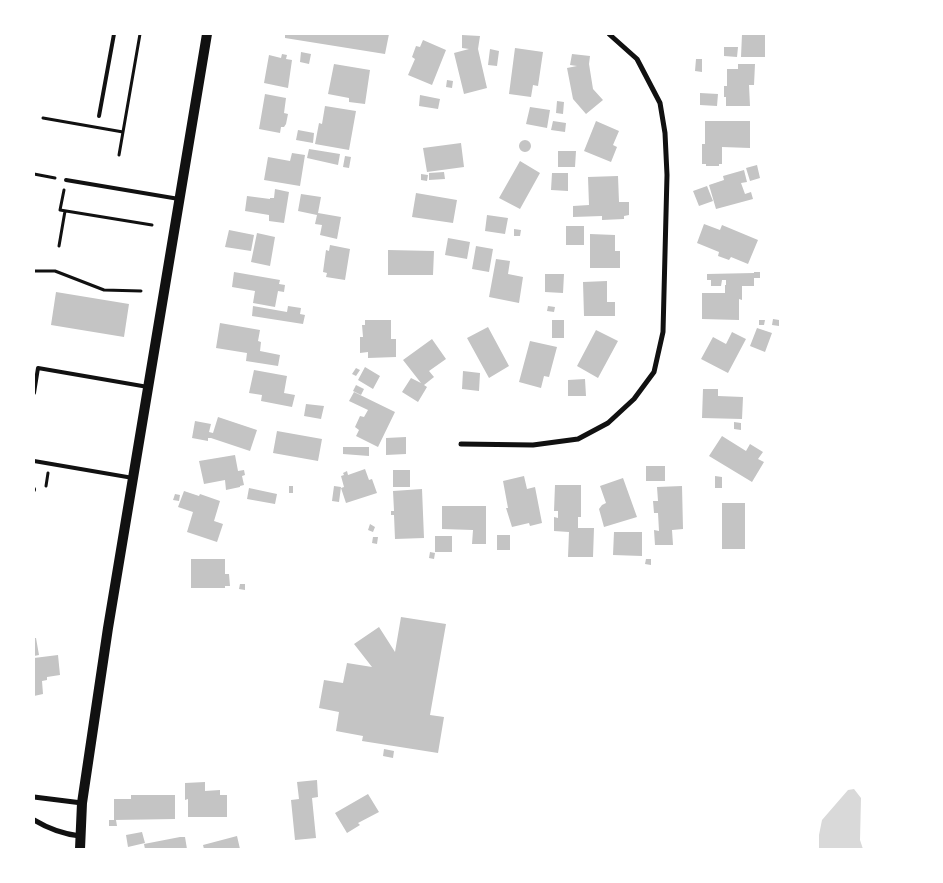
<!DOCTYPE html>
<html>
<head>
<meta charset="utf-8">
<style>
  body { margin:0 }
  #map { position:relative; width:943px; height:883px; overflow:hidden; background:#fff; font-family:"Exo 2",sans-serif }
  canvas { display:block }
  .frame { position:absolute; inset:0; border:35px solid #fff; pointer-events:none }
</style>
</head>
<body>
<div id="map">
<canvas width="943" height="883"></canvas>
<div class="frame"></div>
</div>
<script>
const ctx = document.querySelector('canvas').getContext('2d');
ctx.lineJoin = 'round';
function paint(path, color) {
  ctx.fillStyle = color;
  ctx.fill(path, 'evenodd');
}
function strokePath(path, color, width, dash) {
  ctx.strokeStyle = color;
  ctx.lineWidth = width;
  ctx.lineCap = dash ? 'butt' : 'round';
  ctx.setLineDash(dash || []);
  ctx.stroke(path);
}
const water = new Path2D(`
  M 854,789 L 861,798 L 860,840 L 863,849 L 819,849 L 819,835 L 822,820 L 848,790 Z`);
const building = new Path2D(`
  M 285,34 L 389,34 L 385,54 L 285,38 Z
  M 742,34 L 765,34 L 765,57 L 741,57 Z
  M 462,35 L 480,36 L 478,49 L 487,88 L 464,94 L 454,53 L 469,49 L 462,48 Z
  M 423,40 L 446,50 L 432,85 L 408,75 L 415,59 L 412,57 L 416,46 L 420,47 Z
  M 724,47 L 738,47 L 737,57 L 724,56 Z
  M 515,48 L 543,52 L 538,86 L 533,85 L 531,97 L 509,94 Z
  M 490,49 L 499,51 L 497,66 L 488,65 Z
  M 301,52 L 311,54 L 309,64 L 300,62 Z
  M 282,54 L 287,55 L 286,59 L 292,60 L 288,88 L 264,83 L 269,55 L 281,58 Z
  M 572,54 L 590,56 L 589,64 L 593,89 L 603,100 L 586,114 L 573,99 L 567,68 L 577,66 L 570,65 Z
  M 696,59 L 702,59 L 702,72 L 695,71 Z
  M 334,64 L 370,70 L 365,104 L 349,102 L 349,98 L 328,94 Z
  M 738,64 L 755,64 L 754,85 L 749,85 L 750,106 L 726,106 L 726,97 L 724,97 L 724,86 L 727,86 L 727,69 L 738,69 Z
  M 447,80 L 453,81 L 452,88 L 446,87 Z
  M 700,93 L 718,94 L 717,106 L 700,105 Z
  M 265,94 L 286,98 L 284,113 L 288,114 L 286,124 L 284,127 L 281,127 L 280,133 L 259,129 Z
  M 420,95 L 440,99 L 438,109 L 419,106 Z
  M 557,101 L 564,102 L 563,114 L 556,113 Z
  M 325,106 L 356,111 L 349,150 L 315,144 L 319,123 L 322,124 Z
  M 530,107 L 550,110 L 547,128 L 526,124 Z
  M 553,121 L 566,123 L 565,132 L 551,130 Z
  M 596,121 L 619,131 L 613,145 L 617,147 L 611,162 L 584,151 Z
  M 705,121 L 750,121 L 750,148 L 722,147 L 722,164 L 719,164 L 719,166 L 706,166 L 706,164 L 702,164 L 702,144 L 705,144 Z
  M 298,130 L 314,133 L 313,143 L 296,140 Z
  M519 146a6 6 0 1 1 12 0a6 6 0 1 1-12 0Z
  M 461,143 L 464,167 L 427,172 L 423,148 Z
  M 309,149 L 340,154 L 338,165 L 307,158 Z
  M 558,151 L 576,151 L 575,167 L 558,167 Z
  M 292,153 L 305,155 L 300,186 L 264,180 L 268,157 L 290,161 Z
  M 345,156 L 351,157 L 349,168 L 343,167 Z
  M 520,161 L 540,173 L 520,209 L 499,198 Z
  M 757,165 L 760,178 L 750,181 L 746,168 Z
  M 744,170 L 747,182 L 741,183 L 745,194 L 751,192 L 753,199 L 716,209 L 709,185 L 724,180 L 723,176 Z
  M 444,172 L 445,179 L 429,180 L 429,173 Z
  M 552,173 L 568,173 L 568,191 L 551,190 Z
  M 421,174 L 428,175 L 427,181 L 421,180 Z
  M 618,176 L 619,202 L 629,202 L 629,215 L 624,216 L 624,219 L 602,220 L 602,216 L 573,217 L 573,206 L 589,205 L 588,177 Z
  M 707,186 L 713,201 L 699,206 L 693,191 Z
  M 275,189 L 289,192 L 284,223 L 269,221 L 269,215 L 245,211 L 247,196 L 270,199 L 270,198 L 274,198 Z
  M 416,193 L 457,200 L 453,223 L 412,217 Z
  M 301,194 L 321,197 L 318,213 L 341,217 L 337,239 L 320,235 L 322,225 L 315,224 L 317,215 L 298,211 Z
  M 487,215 L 508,218 L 505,234 L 485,231 Z
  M 704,224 L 720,230 L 722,225 L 758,240 L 748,264 L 731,257 L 729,260 L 718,256 L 719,252 L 697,243 Z
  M 566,226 L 584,226 L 584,245 L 566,245 Z
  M 514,229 L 521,230 L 520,236 L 514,236 Z
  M 229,230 L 254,235 L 251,251 L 225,247 Z
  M 257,233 L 275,237 L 270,266 L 251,262 Z
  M 590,234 L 615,235 L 615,251 L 620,251 L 620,268 L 590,268 Z
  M 448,238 L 470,242 L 467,259 L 445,255 Z
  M 330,245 L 350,249 L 345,280 L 326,277 L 327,273 L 323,272 L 326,250 L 329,251 Z
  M 476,246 L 493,249 L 489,272 L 472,269 Z
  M 388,250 L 434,251 L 433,275 L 388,275 Z
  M 496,259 L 510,261 L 508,274 L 523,277 L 519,303 L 489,297 Z
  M 234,272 L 280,280 L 279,284 L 285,285 L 284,292 L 278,291 L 275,307 L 253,303 L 255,291 L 232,287 Z
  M 754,272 L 760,272 L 760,278 L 754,278 L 754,286 L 742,286 L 742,300 L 739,299 L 739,320 L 702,319 L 702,293 L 725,293 L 725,285 L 726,285 L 726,280 L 722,280 L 721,286 L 711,286 L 711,280 L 707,280 L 707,274 L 754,273 Z
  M 545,274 L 564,274 L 563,293 L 545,292 Z
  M 607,281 L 607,302 L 615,302 L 615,316 L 584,316 L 583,282 Z
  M 56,292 L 129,304 L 124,337 L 51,325 Z
  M 253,306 L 287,312 L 288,306 L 301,308 L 300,314 L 305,315 L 303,324 L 252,316 Z
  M 548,306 L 555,307 L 554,312 L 547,311 Z
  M 773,319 L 779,320 L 779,326 L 772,325 Z
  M 365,320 L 391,320 L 391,339 L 396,339 L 396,357 L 368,358 L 368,352 L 360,353 L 360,337 L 363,337 L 362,325 L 365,325 Z
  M 552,320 L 564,320 L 564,338 L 552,338 Z
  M 759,320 L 765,320 L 764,325 L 759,325 Z
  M 220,323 L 260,330 L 258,341 L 261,342 L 260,351 L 280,355 L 278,366 L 246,361 L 247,353 L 216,348 Z
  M 488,327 L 509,366 L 489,378 L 467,338 Z
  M 757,328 L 772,333 L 765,352 L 750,346 Z
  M 596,330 L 618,341 L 598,378 L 577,366 Z
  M 732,332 L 746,339 L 728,373 L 701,359 L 713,337 L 726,344 Z
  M 432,339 L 446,359 L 429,371 L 434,377 L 424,385 L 427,387 L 418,402 L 402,392 L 411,378 L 421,383 L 403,360 Z
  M 530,341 L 557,347 L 549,377 L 544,376 L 541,388 L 519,382 Z
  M 365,367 L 380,376 L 373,389 L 358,380 Z
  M 356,368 L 360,370 L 356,376 L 352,374 Z
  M 254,370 L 287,376 L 284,393 L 295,395 L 292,407 L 261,401 L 262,395 L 249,393 Z
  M 463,371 L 480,373 L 479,391 L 462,389 Z
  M 585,379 L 586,396 L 568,396 L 568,380 Z
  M 356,385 L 364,389 L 361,395 L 353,391 Z
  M 703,389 L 718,389 L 718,396 L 743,397 L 742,419 L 702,418 Z
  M 354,392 L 395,412 L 378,447 L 356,436 L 359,430 L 355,427 L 360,416 L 364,417 L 368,410 L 349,401 Z
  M 306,404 L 324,406 L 321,419 L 304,416 Z
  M 218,417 L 257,430 L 250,451 L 211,438 L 208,438 L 208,441 L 192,438 L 195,421 L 211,424 L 209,432 L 213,433 Z
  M 734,422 L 741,423 L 741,430 L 734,429 Z
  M 277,431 L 322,439 L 318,461 L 273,453 Z
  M 722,436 L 746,451 L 750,444 L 763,452 L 758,459 L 764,462 L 752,482 L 709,456 Z
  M 406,437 L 406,454 L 386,455 L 386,438 Z
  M 343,447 L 369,447 L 369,456 L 343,454 Z
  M 235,455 L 238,471 L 244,470 L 245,475 L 242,476 L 244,485 L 240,486 L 240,487 L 226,490 L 225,480 L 204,484 L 199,461 Z
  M 646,466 L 665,466 L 665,481 L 646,481 Z
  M 365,469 L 369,480 L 372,479 L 377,493 L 346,503 L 341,488 L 344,487 L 341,476 L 344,475 L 343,473 L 347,471 L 348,475 Z
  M 393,470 L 410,470 L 410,487 L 393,487 Z
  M 524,476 L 527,489 L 535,487 L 542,523 L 530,526 L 529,523 L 512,527 L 506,508 L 508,508 L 503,481 Z
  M 715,476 L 722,477 L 722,488 L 715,488 Z
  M 623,478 L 637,517 L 604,527 L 599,509 L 602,505 L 606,503 L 600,486 Z
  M 555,485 L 581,485 L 581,517 L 578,517 L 578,528 L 594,528 L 593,557 L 568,557 L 569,532 L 554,531 L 554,517 L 558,518 L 558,511 L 554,511 Z
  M 289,486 L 293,486 L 293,493 L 289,493 Z
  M 334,486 L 341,487 L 339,502 L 332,501 Z
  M 682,486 L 683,529 L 672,530 L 673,545 L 655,545 L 654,530 L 659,531 L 658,513 L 654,513 L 653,501 L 658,501 L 657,487 Z
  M 249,488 L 277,494 L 275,504 L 247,499 Z
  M 422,489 L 424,538 L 395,539 L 394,515 L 391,515 L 391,511 L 394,511 L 393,491 Z
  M 184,491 L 199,496 L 200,494 L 220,501 L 214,521 L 223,524 L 217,542 L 187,532 L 193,512 L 178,507 Z
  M 175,494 L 180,495 L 179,501 L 173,500 Z
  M 722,503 L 745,503 L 745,549 L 722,549 Z
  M 442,506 L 486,506 L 486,544 L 472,544 L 473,530 L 442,529 Z
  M 370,524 L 375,527 L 373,532 L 368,530 Z
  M 614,532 L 642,532 L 642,556 L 613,555 Z
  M 497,535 L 510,535 L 510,550 L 497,550 Z
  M 435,536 L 452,536 L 452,552 L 435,552 Z
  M 373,537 L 378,537 L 377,544 L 372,543 Z
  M 430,552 L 435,553 L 434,559 L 429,558 Z
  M 191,559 L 225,559 L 225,574 L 229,574 L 230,586 L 225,586 L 225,588 L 191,588 Z
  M 646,559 L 651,559 L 651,565 L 645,564 Z
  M 240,584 L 245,584 L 245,590 L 239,589 Z
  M 401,617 L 446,624 L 430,715 L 444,717 L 438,753 L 362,741 L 363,736 L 336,731 L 339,712 L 319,708 L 324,680 L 343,683 L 347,663 L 372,667 L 354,644 L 379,627 L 395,652 Z
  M 34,638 L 36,638 L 39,655 L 34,656 Z
  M 58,655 L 60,675 L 47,677 L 47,680 L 42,681 L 43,694 L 34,696 L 34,658 Z
  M 384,749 L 394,751 L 393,758 L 383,756 Z
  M 317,780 L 318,797 L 312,798 L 316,838 L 295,840 L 291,800 L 299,799 L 297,782 Z
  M 205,782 L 205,791 L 220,790 L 220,795 L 227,795 L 227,817 L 188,817 L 188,799 L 185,800 L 185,783 Z
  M 368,794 L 379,812 L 358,823 L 360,825 L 347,833 L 335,813 Z
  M 131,795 L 175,795 L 175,819 L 114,820 L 114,799 L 131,799 Z
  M 109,820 L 116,820 L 117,826 L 109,826 Z
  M 142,832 L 145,843 L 128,847 L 126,835 Z
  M 237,836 L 240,849 L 204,849 L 203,845 Z
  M 180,837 L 185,837 L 187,849 L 145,849 L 144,844 Z`);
const path = new Path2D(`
  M 43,118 L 123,132
  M 119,155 L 140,34
  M 34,174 L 55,178
  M 64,190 L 60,210 L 152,225
  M 59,246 L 65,211
  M 34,271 L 55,271 L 104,290 L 141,291
  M 46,486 L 48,473`);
const service = new Path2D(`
  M 99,116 L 114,34
  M 66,180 L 179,199
  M 34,393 L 38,368 L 148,387
  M 34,461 L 133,478
  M 34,490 L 34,489`);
const minor = new Path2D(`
  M 461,444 L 533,445 L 578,439 L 608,423 L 634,399 L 654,372 L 663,332 L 667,175 L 665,133 L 660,103 L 637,59 L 609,34
  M 34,797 L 82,803
  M 34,820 C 49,829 62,834 80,836`);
const secondary = new Path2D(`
  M 80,849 L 82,803 L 108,628 L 207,34`);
paint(water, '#d9d9d9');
paint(building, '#c4c4c4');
strokePath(path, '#111', 3);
strokePath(service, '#111', 4);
strokePath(minor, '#111', 5);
strokePath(secondary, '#111', 10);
</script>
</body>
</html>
